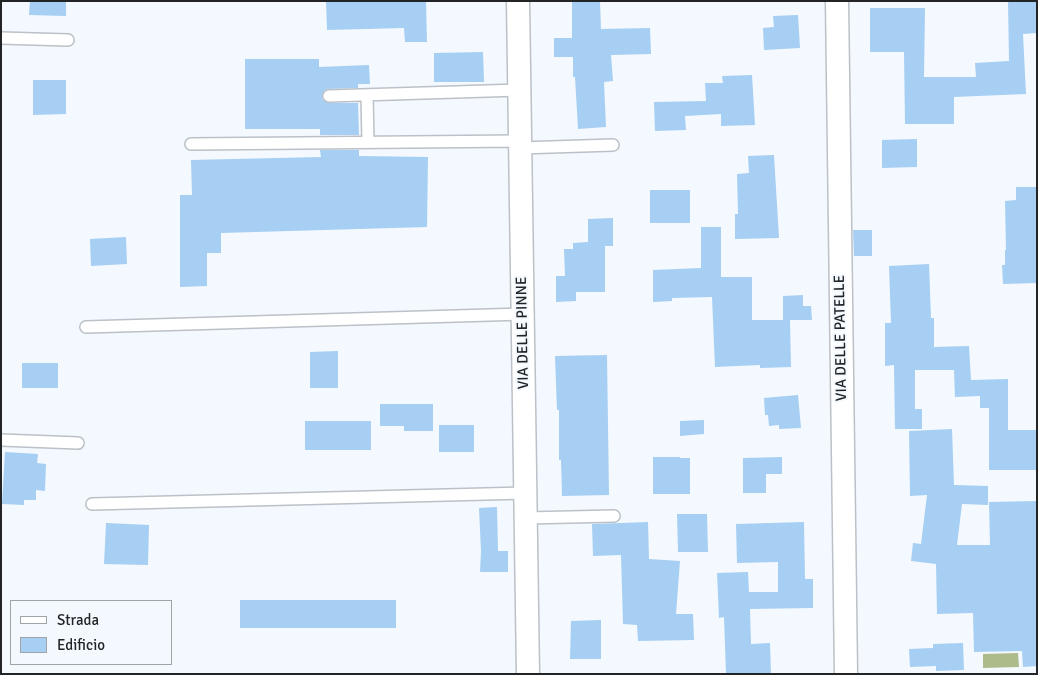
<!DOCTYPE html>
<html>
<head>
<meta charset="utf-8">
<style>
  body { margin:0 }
  #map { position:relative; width:1038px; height:675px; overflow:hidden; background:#f3f9fe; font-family:Signika,sans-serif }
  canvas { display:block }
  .frame { position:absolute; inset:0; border:2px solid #222426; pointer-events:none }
  .legend { position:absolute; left:10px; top:600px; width:162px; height:65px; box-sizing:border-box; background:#f3f9fe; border:1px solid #9fa4a8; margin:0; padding:6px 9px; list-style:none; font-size:15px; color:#222426 }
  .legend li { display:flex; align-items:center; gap:10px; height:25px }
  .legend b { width:25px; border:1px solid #9fa4a8 }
</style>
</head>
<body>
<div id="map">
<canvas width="1038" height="675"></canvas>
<div class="frame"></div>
<ul class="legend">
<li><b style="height:6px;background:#fff"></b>Strada</li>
<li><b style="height:14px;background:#a6cff3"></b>Edificio</li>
</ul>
</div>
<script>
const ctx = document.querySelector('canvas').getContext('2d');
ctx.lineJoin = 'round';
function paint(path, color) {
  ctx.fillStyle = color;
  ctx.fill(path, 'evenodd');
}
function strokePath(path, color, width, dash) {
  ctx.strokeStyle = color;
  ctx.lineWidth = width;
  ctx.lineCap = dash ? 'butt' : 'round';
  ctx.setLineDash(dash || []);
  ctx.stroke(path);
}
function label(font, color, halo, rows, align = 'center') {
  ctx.font = font + ' Signika,sans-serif';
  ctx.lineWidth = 4;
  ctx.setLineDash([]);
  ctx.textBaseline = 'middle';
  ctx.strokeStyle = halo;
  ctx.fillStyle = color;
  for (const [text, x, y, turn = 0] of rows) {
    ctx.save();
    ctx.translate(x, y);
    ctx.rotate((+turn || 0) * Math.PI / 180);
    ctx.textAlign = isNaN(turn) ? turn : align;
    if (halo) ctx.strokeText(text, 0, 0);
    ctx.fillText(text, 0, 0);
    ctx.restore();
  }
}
const water = new Path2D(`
  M 1018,653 L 1019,667 L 983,668 L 983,654 Z`);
const building = new Path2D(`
  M 30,1 L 66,1 L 66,16 L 29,15 Z
  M 326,1 L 426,1 L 427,42 L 405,42 L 404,28 L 327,30 Z
  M 572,1 L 600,1 L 601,29 L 650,28 L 651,54 L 611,55 L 613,81 L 604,82 L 606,127 L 578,129 L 575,77 L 573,77 L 573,57 L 554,57 L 554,38 L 572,38 Z
  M 1008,1 L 1037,1 L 1037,33 L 1023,34 L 1026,94 L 954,97 L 954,124 L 905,124 L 904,52 L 870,52 L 870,8 L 925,8 L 924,77 L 976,77 L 975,63 L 1009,61 Z
  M 798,15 L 800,48 L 764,50 L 763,28 L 774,27 L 773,16 Z
  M 483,52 L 484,82 L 434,82 L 434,53 Z
  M 245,59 L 319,59 L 319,67 L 369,65 L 370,84 L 358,84 L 358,88 L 328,89 L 325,90 L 322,96 L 323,100 L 329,103 L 358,103 L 359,135 L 320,135 L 320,129 L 245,129 Z
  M 752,75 L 755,125 L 721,126 L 721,114 L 685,116 L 686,130 L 655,131 L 654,102 L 706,101 L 705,83 L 723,83 L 722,76 Z
  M 33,80 L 66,80 L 66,114 L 33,115 Z
  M 917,139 L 917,167 L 882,168 L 882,140 Z
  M 320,150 L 359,150 L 359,156 L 428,157 L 427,227 L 221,233 L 221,253 L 207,253 L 207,286 L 180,287 L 180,195 L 192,195 L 191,160 L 321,157 Z
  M 774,155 L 779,238 L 735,239 L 735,214 L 738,214 L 737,174 L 749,173 L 748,156 Z
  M 1016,187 L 1037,187 L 1037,283 L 1003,284 L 1002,265 L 1005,265 L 1005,250 L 1006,250 L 1005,201 L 1016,200 Z
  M 650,190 L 690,190 L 690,223 L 650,223 Z
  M 613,218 L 613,246 L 605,246 L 605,292 L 576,292 L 576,301 L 556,302 L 556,276 L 565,276 L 564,249 L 573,249 L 573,243 L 588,242 L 588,219 Z
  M 701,227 L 721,227 L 721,277 L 752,277 L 752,320 L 783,320 L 783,296 L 803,295 L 803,306 L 811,306 L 812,320 L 790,320 L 791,367 L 760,368 L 760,365 L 715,367 L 712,297 L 672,298 L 672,301 L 653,302 L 653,270 L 701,268 Z
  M 853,230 L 872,230 L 872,256 L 854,256 Z
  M 126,237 L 127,264 L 91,266 L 90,239 Z
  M 929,264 L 931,318 L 934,318 L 934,347 L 969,346 L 971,380 L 1008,379 L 1008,430 L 1037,430 L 1037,470 L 989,470 L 989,408 L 980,408 L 980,396 L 955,397 L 954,370 L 915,370 L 915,409 L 922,409 L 922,429 L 895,429 L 894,365 L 885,366 L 885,323 L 891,323 L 889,266 Z
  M 338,351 L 338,388 L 310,388 L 310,352 Z
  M 607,355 L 609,495 L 562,496 L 561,460 L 559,460 L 559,410 L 557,410 L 555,356 Z
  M 22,363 L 58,363 L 58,388 L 22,388 Z
  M 798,395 L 801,428 L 779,429 L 779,425 L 769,426 L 768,415 L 765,415 L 764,398 Z
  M 380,404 L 433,404 L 433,431 L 404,431 L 404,426 L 380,426 Z
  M 704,420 L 704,434 L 680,436 L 680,421 Z
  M 305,421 L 371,421 L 371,450 L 305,450 Z
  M 439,425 L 474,425 L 474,452 L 439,452 Z
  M 952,429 L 954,485 L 988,486 L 988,505 L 962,504 L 957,545 L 990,545 L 989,502 L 1037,501 L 1037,666 L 1023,667 L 1022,651 L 974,652 L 973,613 L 937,614 L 936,564 L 911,561 L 913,543 L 921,544 L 927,495 L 910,496 L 909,431 Z
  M 5,452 L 38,454 L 37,463 L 46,464 L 45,491 L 36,490 L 36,500 L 24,500 L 24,505 L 2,504 Z
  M 653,457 L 680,457 L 680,458 L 690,458 L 690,494 L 653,494 Z
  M 782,457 L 782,474 L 766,474 L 766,493 L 743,493 L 743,458 Z
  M 497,507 L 498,551 L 508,551 L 508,572 L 480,572 L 481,551 L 479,508 Z
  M 677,514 L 707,514 L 708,552 L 678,552 Z
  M 648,522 L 649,559 L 680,561 L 676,614 L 693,614 L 694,640 L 638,641 L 637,625 L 623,624 L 621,555 L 593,556 L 592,524 Z
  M 804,522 L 805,579 L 813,579 L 813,608 L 750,609 L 751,644 L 770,643 L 771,674 L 726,674 L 724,617 L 719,618 L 717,573 L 748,572 L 749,592 L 778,592 L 778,562 L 737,563 L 736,524 Z
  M 106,523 L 149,525 L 148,565 L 104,564 Z
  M 240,600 L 396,600 L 396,628 L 240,628 Z
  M 601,620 L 601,659 L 570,659 L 571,621 Z
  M 963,643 L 964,670 L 936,671 L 936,666 L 910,667 L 909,649 L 933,648 L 933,644 Z`);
const service = new Path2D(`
  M 1,38 L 68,40
  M 367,95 L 368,142
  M 329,96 L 519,90
  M 191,144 L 520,141
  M 520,148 L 613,145
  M 86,327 L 523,314
  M 1,440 L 78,443
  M 92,504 L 525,493
  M 526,518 L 614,516`);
const minor = new Path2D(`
  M 518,1 L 528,674
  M 837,1 L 846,674`);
const streetNames = [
  ["VIA DELLE PINNE",523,333,-91],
  ["VIA DELLE PATELLE",841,338,-91]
];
paint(water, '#adbb8b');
paint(building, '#a6cff3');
strokePath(service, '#bbc1c6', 14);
strokePath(minor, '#bbc1c6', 25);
strokePath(service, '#fff', 11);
strokePath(minor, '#fff', 22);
label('15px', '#222426', '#f3f9fe', streetNames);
</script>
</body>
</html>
